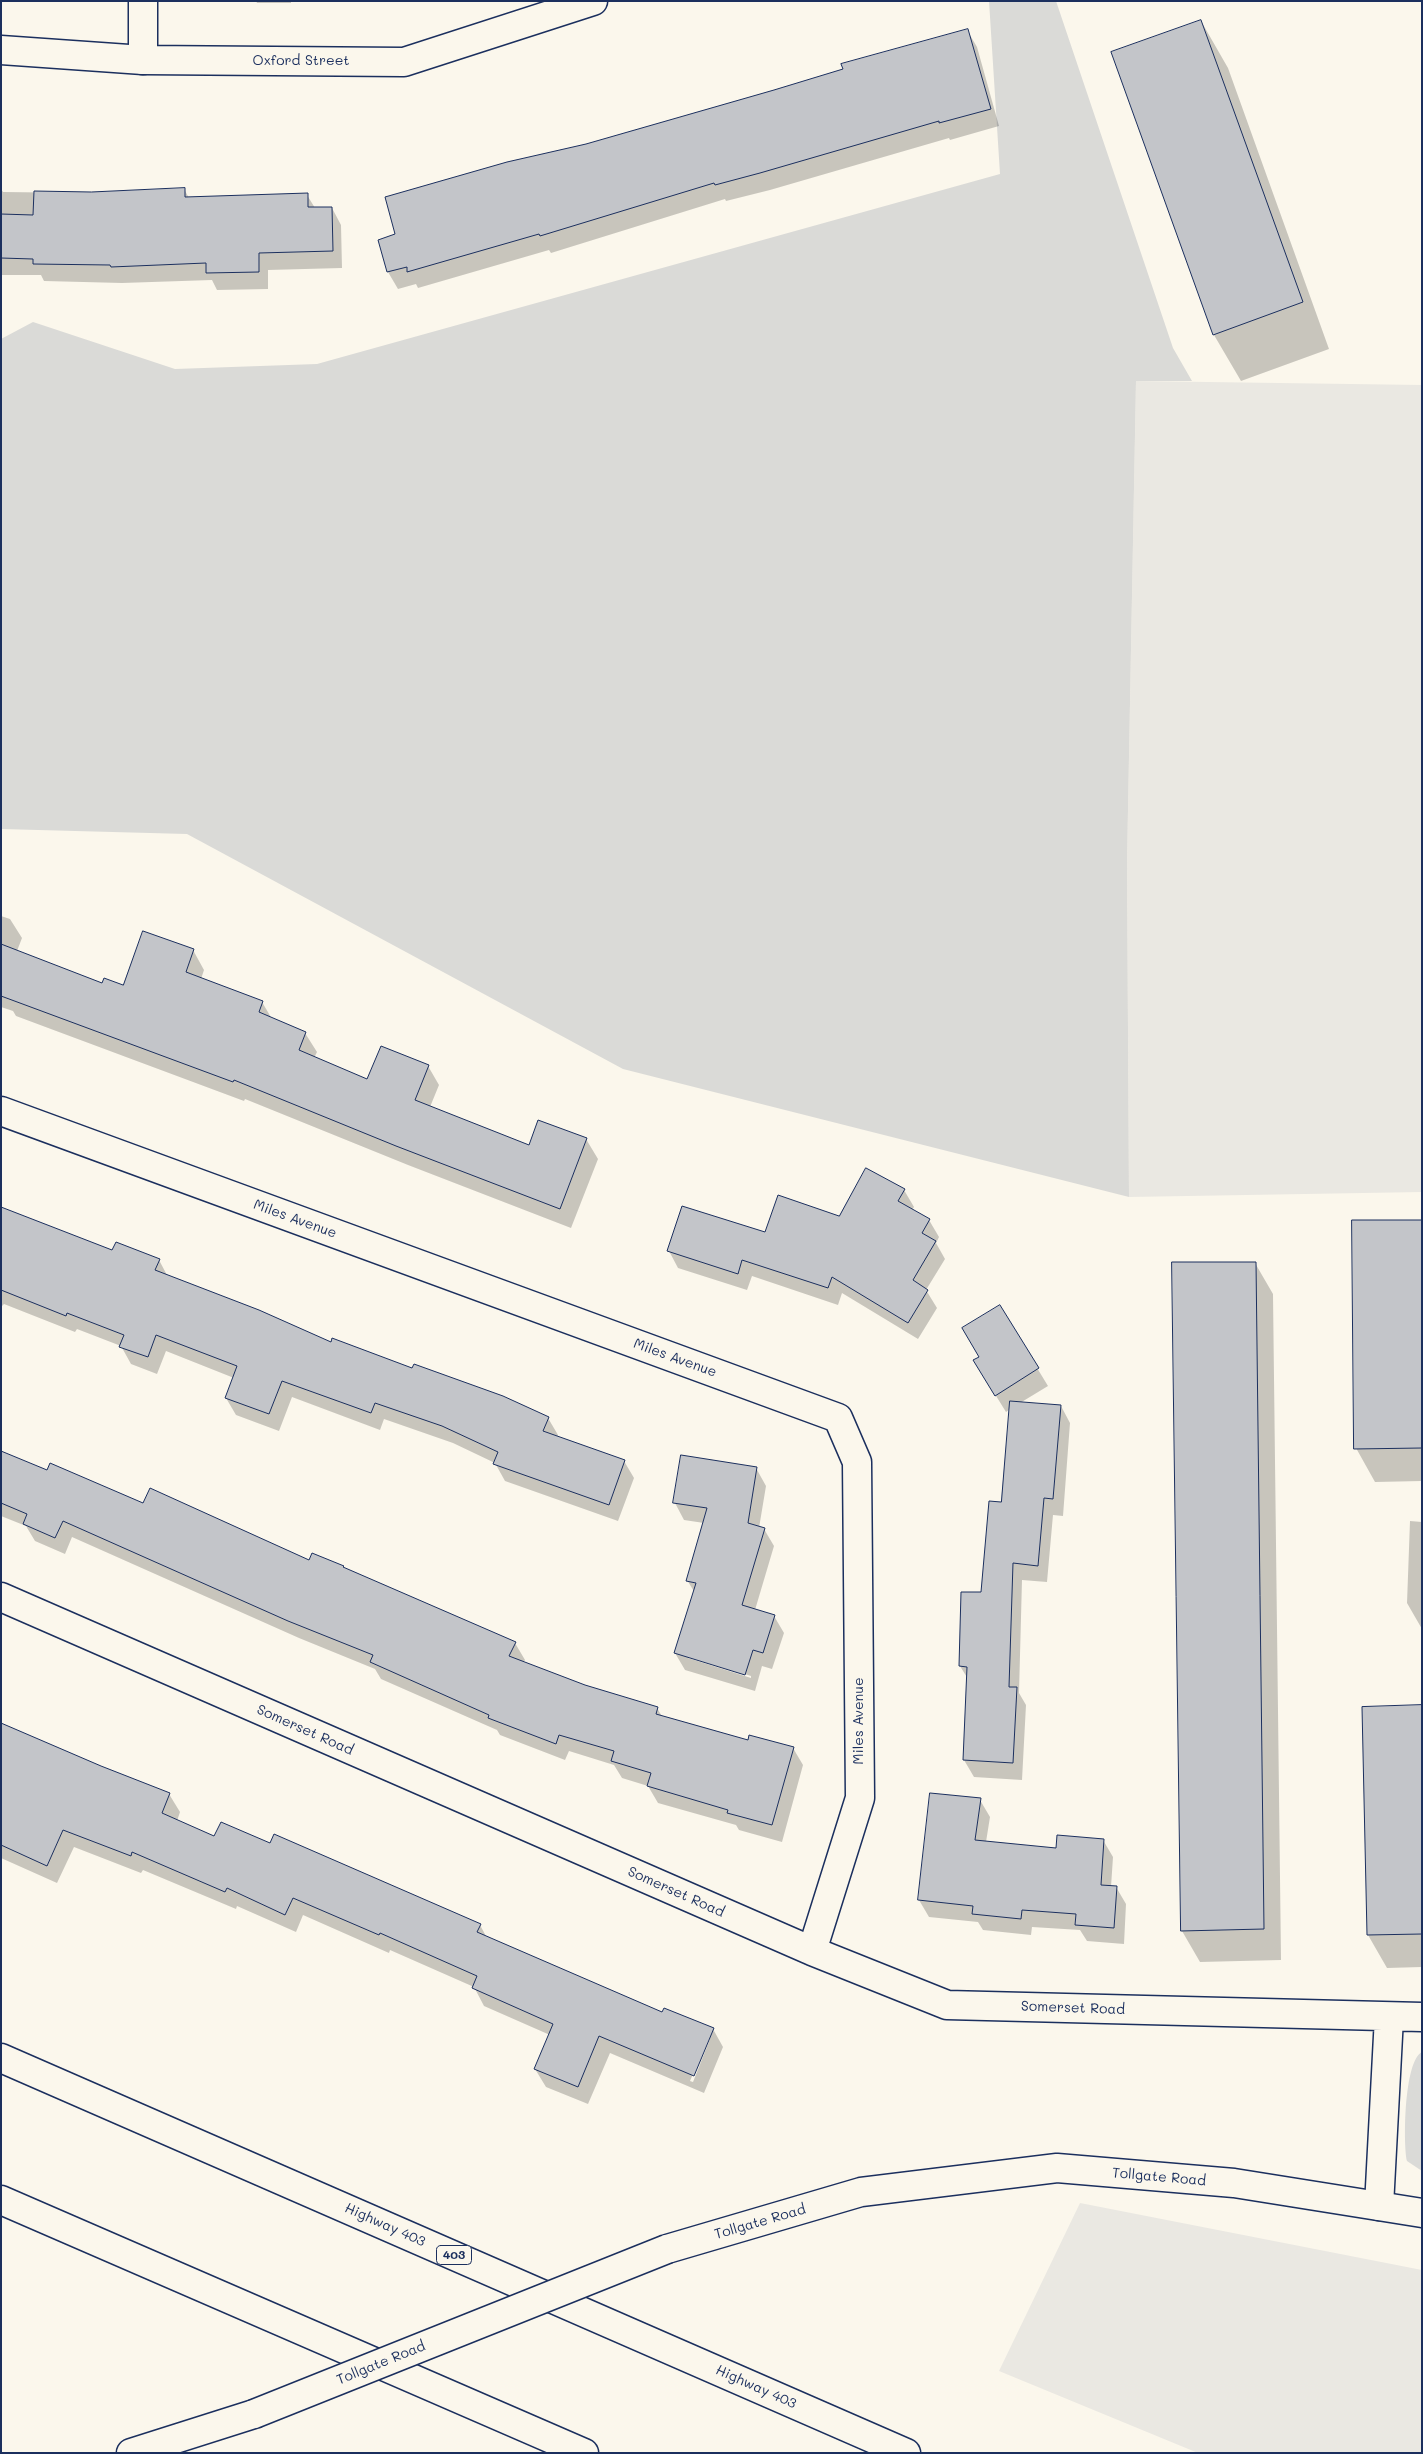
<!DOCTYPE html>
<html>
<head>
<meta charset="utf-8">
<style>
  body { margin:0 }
  #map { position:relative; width:1423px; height:2454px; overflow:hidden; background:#fbf7ec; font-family:Mali,sans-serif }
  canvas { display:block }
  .frame { position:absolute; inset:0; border:2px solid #1b2f5e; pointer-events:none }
</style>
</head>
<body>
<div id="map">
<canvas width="1423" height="2454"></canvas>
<div class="frame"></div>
</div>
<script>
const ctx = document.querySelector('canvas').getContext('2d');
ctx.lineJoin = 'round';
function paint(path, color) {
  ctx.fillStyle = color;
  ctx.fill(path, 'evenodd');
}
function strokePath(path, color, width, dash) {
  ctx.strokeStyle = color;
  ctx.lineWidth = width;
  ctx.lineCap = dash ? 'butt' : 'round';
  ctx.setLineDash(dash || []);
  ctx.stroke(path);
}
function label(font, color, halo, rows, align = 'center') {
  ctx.font = font + ' Mali,sans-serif';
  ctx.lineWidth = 5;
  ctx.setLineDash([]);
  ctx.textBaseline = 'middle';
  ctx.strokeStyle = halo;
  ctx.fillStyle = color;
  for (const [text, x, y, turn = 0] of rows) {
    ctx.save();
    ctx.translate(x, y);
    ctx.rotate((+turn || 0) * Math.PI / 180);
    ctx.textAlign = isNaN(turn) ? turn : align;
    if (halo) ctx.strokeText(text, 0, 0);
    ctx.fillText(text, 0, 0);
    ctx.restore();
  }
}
const built = new Path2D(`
  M 1136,381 L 1422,385 L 1422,1192 L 1129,1197 L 1127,864 Z
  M 1080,2203 L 1422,2270 L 1422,2453 L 1198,2453 L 999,2371 Z`);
const green = new Path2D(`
  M 989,1 L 1056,1 L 1173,348 L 1192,381 L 1136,381 L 1127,864 L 1129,1197 L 623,1069 L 187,834 L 1,829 L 1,339 L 33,322 L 175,369 L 317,364 L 1000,174 Z
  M 1422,2052 L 1422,2171 L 1407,2161 C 1403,2142 1404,2061 1422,2052 Z`);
const shadow = new Path2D(`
  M 256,1 L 291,1 L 291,3 L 257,3 Z
  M 1201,21 L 1228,68 L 1329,349 L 1241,381 L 1214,335 L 1113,52 Z
  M 967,30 L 977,47 L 999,126 L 950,140 L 949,138 L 770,190 L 726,201 L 725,199 L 551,253 L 549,250 L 418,288 L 416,284 L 398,289 L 388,272 L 379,241 L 396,235 L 586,145 L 775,91 Z
  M 1,189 L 3,192 L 91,193 L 184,189 L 189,198 L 307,195 L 315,208 L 332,208 L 341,225 L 342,268 L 268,270 L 268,289 L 217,290 L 212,280 L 122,283 L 44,281 L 41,275 L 1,275 Z
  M 1,916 L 10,919 L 22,938 L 17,951 L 103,985 L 124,987 L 193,950 L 204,970 L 201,979 L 262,1002 L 272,1019 L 305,1033 L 317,1052 L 314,1058 L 368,1081 L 428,1066 L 439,1085 L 430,1107 L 529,1146 L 586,1139 L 598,1159 L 571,1228 L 408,1165 L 245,1099 L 244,1101 L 16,1016 L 13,1011 L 1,1007 Z
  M 904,1190 L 914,1207 L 912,1210 L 929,1220 L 939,1237 L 936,1243 L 945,1259 L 926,1290 L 937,1308 L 918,1339 L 842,1293 L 838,1305 L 752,1276 L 747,1290 L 678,1268 L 669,1251 L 766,1234 L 840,1217 Z
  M 1,1208 L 113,1252 L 159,1260 L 168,1277 L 331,1344 L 548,1418 L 558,1435 L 557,1438 L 624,1461 L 634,1478 L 618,1521 L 505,1481 L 495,1463 L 453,1443 L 384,1419 L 380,1430 L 292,1397 L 279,1431 L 236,1415 L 226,1398 L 234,1378 L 166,1351 L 157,1374 L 131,1364 L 121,1346 L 77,1329 L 75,1332 L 4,1304 L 1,1307 Z
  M 1422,1221 L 1422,1481 L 1375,1482 L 1356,1448 Z
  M 1255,1263 L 1273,1294 L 1281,1960 L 1200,1962 L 1182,1931 Z
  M 1000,1307 L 1048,1386 L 1020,1403 L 1061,1406 L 1070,1423 L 1063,1516 L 1053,1515 L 1047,1582 L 1022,1580 L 1019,1693 L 1026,1705 L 1022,1780 L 974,1777 L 964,1760 L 968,1679 L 960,1666 L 982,1593 L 1002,1503 L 1010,1409 L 1006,1412 L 985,1378 L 980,1357 Z
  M 1,1453 L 48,1472 L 309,1561 L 343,1567 L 345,1569 L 515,1643 L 525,1660 L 523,1663 L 585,1686 L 657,1708 L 663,1718 L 749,1742 L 793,1748 L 803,1765 L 782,1842 L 739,1830 L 736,1825 L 658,1803 L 648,1786 L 622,1778 L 614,1765 L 569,1751 L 565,1760 L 500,1735 L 497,1730 L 381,1679 L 375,1669 L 299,1638 L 72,1537 L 65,1554 L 35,1541 L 26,1526 L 1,1516 Z
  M 756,1468 L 766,1486 L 759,1528 L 764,1529 L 774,1546 L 755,1610 L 774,1616 L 784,1633 L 772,1669 L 762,1666 L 755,1691 L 685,1670 L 675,1653 L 695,1593 L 687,1580 L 704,1523 L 684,1520 L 675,1503 ZM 688,1656 L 751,1676 L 751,1678 L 688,1658 Z
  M 1410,1521 L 1422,1522 L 1422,1629 L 1407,1603 Z
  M 1422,1707 L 1422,1967 L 1387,1968 L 1368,1935 Z
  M 1,1724 L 101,1767 L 169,1794 L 180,1812 L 177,1821 L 215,1837 L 271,1845 L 480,1925 L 487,1938 L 663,2014 L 713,2029 L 723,2047 L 704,2093 L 610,2053 L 588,2104 L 546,2087 L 535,2069 L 550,2035 L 484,2006 L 474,1987 L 390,1950 L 389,1953 L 303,1915 L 296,1932 L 237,1906 L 236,1909 L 143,1870 L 141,1873 L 74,1847 L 57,1883 L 1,1858 ZM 708,2039 L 710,2039 L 693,2082 L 690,2081 Z
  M 931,1794 L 980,1800 L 990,1817 L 986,1842 L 1058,1849 L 1103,1840 L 1113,1857 L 1111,1887 L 1116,1887 L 1126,1904 L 1124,1944 L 1087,1941 L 1080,1930 L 1032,1927 L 1031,1935 L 983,1930 L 978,1922 L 929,1917 L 919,1900 Z`);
const building = new Path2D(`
  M 1201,20 L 1303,302 L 1213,335 L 1111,52 Z
  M 968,29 L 991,109 L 939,123 L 939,121 L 760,173 L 715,185 L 714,183 L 540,236 L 539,234 L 407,272 L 407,267 L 387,272 L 378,240 L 395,234 L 385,197 L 507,162 L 586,144 L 774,90 L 843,69 L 841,64 Z
  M 185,188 L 185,197 L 308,193 L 308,207 L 332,207 L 333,251 L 259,253 L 259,272 L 206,273 L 206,263 L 111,267 L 110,265 L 33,264 L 33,259 L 1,258 L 1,214 L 33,215 L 34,191 L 91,192 Z
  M 143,931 L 194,949 L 186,972 L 263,1001 L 259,1012 L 306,1032 L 299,1050 L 367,1079 L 381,1046 L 429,1065 L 415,1100 L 529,1145 L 538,1120 L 587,1138 L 560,1209 L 396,1146 L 234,1080 L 233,1082 L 1,996 L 1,944 L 102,983 L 104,978 L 123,985 Z
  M 866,1168 L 905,1189 L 898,1201 L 930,1219 L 922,1233 L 936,1241 L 913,1280 L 928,1290 L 908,1323 L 832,1277 L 828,1288 L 742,1260 L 738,1274 L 667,1251 L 682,1206 L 765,1232 L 778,1195 L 839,1216 Z
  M 1,1207 L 112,1250 L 116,1242 L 160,1259 L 155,1270 L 259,1310 L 331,1342 L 332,1338 L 412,1368 L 414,1364 L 503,1396 L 549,1417 L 543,1431 L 625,1460 L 609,1505 L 493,1464 L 498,1452 L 442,1426 L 375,1403 L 371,1413 L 282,1381 L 269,1414 L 225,1398 L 237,1366 L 156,1335 L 148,1357 L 119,1347 L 124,1335 L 67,1313 L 66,1316 L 1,1290 Z
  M 1352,1220 L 1422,1220 L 1422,1448 L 1354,1449 Z
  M 1172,1262 L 1256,1262 L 1264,1929 L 1181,1931 Z
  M 1000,1305 L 1039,1368 L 995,1396 L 973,1360 L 979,1357 L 962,1328 Z
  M 1010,1401 L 1061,1405 L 1053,1499 L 1044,1498 L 1038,1566 L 1013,1563 L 1009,1687 L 1017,1687 L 1013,1763 L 963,1760 L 967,1667 L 959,1666 L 961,1592 L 981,1592 L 989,1501 L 1001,1502 Z
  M 1,1451 L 47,1470 L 50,1463 L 143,1503 L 150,1488 L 309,1560 L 312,1553 L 344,1566 L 343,1567 L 516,1642 L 509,1656 L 585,1685 L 658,1707 L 656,1714 L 748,1740 L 749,1735 L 794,1747 L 772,1825 L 727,1813 L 728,1810 L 647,1786 L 651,1773 L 611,1761 L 614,1751 L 559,1735 L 556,1744 L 488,1718 L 489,1715 L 370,1662 L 373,1655 L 288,1621 L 63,1521 L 55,1538 L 23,1524 L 27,1514 L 1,1503 Z
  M 681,1455 L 757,1467 L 748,1523 L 765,1528 L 742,1605 L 775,1615 L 763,1653 L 753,1650 L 745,1675 L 674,1653 L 696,1583 L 686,1581 L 707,1508 L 673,1503 Z
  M 1422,1705 L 1422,1934 L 1367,1935 L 1362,1707 Z
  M 1,1723 L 101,1766 L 170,1793 L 162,1813 L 214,1836 L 221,1822 L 270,1843 L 274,1834 L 481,1924 L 477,1932 L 662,2012 L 664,2008 L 714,2028 L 694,2076 L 599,2036 L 578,2087 L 534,2069 L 553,2024 L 472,1988 L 477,1976 L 380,1933 L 379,1935 L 293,1898 L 285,1915 L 227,1888 L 225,1892 L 132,1852 L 131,1856 L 63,1830 L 47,1866 L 1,1845 Z
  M 930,1793 L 981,1798 L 975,1840 L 1056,1848 L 1057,1835 L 1104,1839 L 1101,1885 L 1117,1886 L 1114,1928 L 1075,1925 L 1076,1914 L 1022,1910 L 1021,1919 L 972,1914 L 973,1906 L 918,1900 Z`);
const street = new Path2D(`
  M 143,1 L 143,60
  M 1,1111 L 838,1418 L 857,1462 L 860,1798 L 812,1951
  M 1,1597 L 812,1951 L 947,2005 L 1422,2017
  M 1379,2206 L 1389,2017`);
const secondary = new Path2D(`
  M 1,50 L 143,60 L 404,62 L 593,1
  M 667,2249 L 861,2192 L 1057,2168 L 1234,2183 L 1422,2213
  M 131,2453 L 254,2414`);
const highway = new Path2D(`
  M 1,2058 L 906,2453
  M 1,2200 L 584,2453`);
const secondaryBridge = new Path2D(`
  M 254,2414 L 667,2249`);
const shields = [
  [454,2255,35]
];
const shieldNames = [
  ["403",454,2255]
];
const streetNames = [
  ["Oxford Street",301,61],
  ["Miles Avenue",295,1219,20],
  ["Miles Avenue",675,1358,20],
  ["Miles Avenue",859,1721,-90],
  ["Somerset Road",305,1730,24],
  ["Somerset Road",676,1892,24],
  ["Somerset Road",1073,2008,2],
  ["Tollgate Road",1159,2177,5],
  ["Tollgate Road",760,2222,-16],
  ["Highway 403",385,2225,24],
  ["Tollgate Road",381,2363,-22],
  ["Highway 403",756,2387,24]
];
paint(built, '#eae8e2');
paint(green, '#dadad7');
paint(shadow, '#0003');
paint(building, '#c3c5c9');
strokePath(building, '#1b2f5e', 1);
strokePath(street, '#1b2f5e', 31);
strokePath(secondary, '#1b2f5e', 31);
strokePath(highway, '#1b2f5e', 31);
strokePath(street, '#fbf7ec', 28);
strokePath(secondary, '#fbf7ec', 28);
strokePath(highway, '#fbf7ec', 28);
strokePath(secondaryBridge, '#1b2f5e', 31, []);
strokePath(secondaryBridge, '#fbf7ec', 28);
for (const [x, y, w] of shields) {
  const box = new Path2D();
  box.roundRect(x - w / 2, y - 9.5, w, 19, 4);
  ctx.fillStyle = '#fbf7ec';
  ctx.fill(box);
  strokePath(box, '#1b2f5e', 1);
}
label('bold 12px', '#1b2f5e', null, shieldNames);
label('14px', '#1b2f5e', '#fbf7ec', streetNames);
</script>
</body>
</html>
